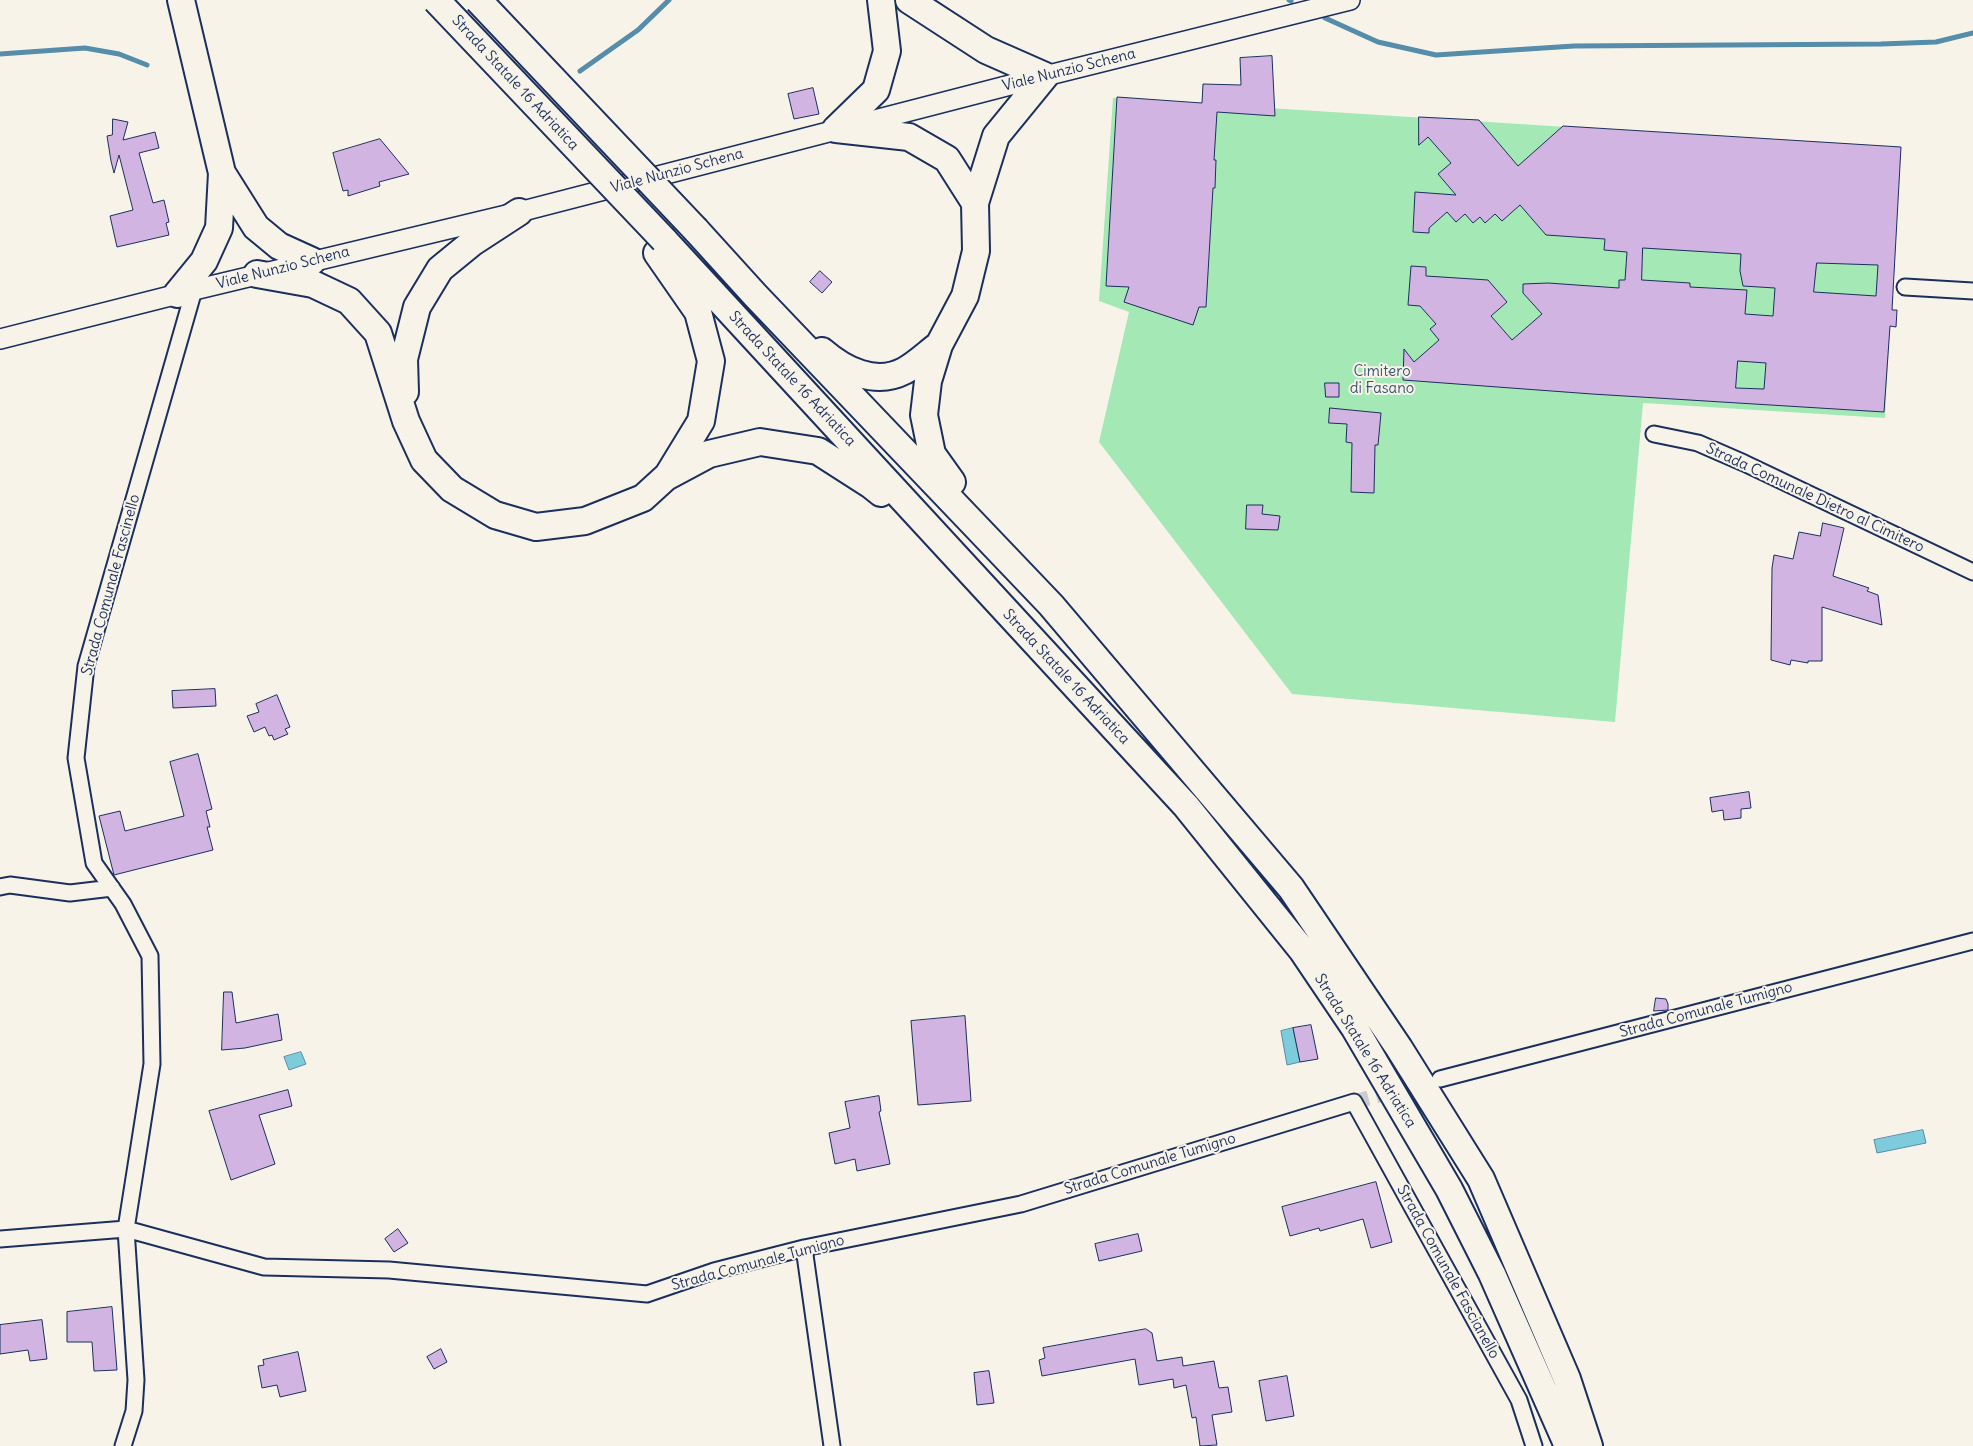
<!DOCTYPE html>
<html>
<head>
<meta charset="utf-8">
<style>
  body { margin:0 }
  canvas { display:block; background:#f7f3e8 }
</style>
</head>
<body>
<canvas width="1973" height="1446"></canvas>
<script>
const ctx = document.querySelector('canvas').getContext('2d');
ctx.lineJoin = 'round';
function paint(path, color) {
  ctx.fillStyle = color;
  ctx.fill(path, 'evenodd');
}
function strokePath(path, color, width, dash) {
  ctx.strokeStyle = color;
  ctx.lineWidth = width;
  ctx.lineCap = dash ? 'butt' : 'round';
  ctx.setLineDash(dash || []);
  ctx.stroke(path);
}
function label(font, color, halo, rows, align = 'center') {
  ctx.font = font + ' Delius,sans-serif';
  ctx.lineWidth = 4;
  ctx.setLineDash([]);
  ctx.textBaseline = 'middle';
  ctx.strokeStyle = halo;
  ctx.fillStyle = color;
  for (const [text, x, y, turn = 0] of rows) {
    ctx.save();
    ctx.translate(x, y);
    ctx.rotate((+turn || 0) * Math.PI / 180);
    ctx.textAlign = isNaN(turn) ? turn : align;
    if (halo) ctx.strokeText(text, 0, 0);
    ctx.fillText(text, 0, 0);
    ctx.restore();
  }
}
const green = new Path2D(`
  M 1113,98 L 1629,131 L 1899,154 L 1885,418 L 1643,403 L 1615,722 L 1292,694 L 1099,442 L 1129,312 L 1099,301 Z`);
const water = new Path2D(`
  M 1293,1028 L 1300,1062 L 1287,1065 L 1281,1031 Z
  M 301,1052 L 306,1064 L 289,1070 L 284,1057 Z
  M 1923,1130 L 1926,1143 L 1877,1153 L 1874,1140 Z`);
const stream = new Path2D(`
  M 1289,0 L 1291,1
  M 1325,18 L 1378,42 L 1436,55 L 1574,46 L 1881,44 L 1936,42 L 1973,33
  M 0,54 L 85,48 L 119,54 L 147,65
  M 580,71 L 638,30 L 669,0`);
const building = new Path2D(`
  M 1272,56 L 1275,116 L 1217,112 L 1214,160 L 1216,160 L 1215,188 L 1213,188 L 1206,307 L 1199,307 L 1193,325 L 1124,302 L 1129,287 L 1106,286 L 1117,97 L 1202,103 L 1203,84 L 1241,85 L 1240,58 Z
  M 813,88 L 819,114 L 794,119 L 788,94 Z
  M 1419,117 L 1479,120 L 1518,166 L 1563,126 L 1901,147 L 1892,310 L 1897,310 L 1896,327 L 1890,326 L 1884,412 L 1592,394 L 1403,380 L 1404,349 L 1414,362 L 1439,340 L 1430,329 L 1436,324 L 1420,306 L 1408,305 L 1411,266 L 1426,267 L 1426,276 L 1488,280 L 1507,302 L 1491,316 L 1512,340 L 1542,314 L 1523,293 L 1523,284 L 1548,283 L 1619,288 L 1619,280 L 1625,280 L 1627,252 L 1604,250 L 1605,239 L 1546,235 L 1520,205 L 1502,221 L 1495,214 L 1485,223 L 1480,217 L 1473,223 L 1465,214 L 1456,222 L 1447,212 L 1429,228 L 1429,233 L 1413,232 L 1415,192 L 1456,195 L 1438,174 L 1451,163 L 1428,137 L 1419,145 ZM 1643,248 L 1741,254 L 1740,271 L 1743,286 L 1775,288 L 1773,316 L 1745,314 L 1747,290 L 1690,287 L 1690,283 L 1642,280 ZM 1817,263 L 1878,265 L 1876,296 L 1814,292 ZM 1738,361 L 1766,363 L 1764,389 L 1736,388 Z
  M 113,119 L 128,122 L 123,140 L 155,132 L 159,148 L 139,153 L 153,203 L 164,200 L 169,222 L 166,223 L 169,235 L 117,247 L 110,216 L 133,210 L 119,155 L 114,173 L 111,161 L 107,136 L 112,135 Z
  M 380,139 L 409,174 L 379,182 L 380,186 L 348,196 L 348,190 L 343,191 L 333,153 Z
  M 820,271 L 832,282 L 822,293 L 810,282 Z
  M 1325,383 L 1339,383 L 1339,397 L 1326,397 Z
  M 1330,408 L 1381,413 L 1378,445 L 1375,445 L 1374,493 L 1351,492 L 1352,443 L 1346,442 L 1347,424 L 1329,423 Z
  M 1247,505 L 1263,505 L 1262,514 L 1280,516 L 1278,530 L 1246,529 Z
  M 1823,523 L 1844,528 L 1833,576 L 1869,588 L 1867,591 L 1878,595 L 1882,625 L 1822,607 L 1822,661 L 1808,661 L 1808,663 L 1791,660 L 1790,665 L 1771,660 L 1772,568 L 1774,555 L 1793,559 L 1799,532 L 1820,536 Z
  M 215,689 L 216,706 L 173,708 L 172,691 Z
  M 277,695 L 290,727 L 285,729 L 288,734 L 274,740 L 272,735 L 269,736 L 265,727 L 254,732 L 247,716 L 259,712 L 256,704 Z
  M 198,754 L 212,809 L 206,811 L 210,827 L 207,827 L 213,850 L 114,875 L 99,816 L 120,811 L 125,831 L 184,816 L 170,762 Z
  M 1749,792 L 1751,808 L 1741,809 L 1741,818 L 1724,820 L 1723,810 L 1712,812 L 1710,798 Z
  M 224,992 L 232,992 L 236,1023 L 278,1014 L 282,1040 L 245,1048 L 222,1050 Z
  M 1656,998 L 1666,999 L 1668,1004 L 1668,1010 L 1654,1011 Z
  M 965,1016 L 971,1101 L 918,1105 L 911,1021 Z
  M 1311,1025 L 1318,1059 L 1300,1062 L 1293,1028 Z
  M 288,1090 L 292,1106 L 259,1115 L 275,1164 L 231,1180 L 209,1111 Z
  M 879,1096 L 881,1111 L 879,1112 L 890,1164 L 857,1171 L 855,1159 L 835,1164 L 829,1133 L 850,1128 L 845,1102 Z
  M 1376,1182 L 1392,1242 L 1371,1248 L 1363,1219 L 1320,1231 L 1319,1228 L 1290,1236 L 1282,1207 Z
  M 398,1229 L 408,1243 L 394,1252 L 385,1239 Z
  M 1138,1234 L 1142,1251 L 1099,1261 L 1095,1244 Z
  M 112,1307 L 117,1370 L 94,1371 L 92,1342 L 67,1342 L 67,1312 Z
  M 42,1320 L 47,1359 L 30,1361 L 28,1350 L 0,1354 L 0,1325 Z
  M 1146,1329 L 1152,1333 L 1157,1361 L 1182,1357 L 1183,1366 L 1214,1361 L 1219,1388 L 1228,1387 L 1232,1412 L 1212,1415 L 1217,1445 L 1200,1446 L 1196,1417 L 1192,1418 L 1186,1385 L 1174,1388 L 1173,1379 L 1139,1385 L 1135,1359 L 1042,1376 L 1039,1360 L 1045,1358 L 1043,1348 Z
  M 441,1349 L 447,1362 L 434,1369 L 427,1357 Z
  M 298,1352 L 306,1391 L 280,1397 L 277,1385 L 262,1388 L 258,1366 L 264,1365 L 263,1360 Z
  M 989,1371 L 994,1403 L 977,1405 L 974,1373 Z
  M 1287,1376 L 1294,1416 L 1266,1421 L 1259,1381 Z`);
const minorTunnel = new Path2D(`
  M 1354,1102 L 1428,1082`);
const minor = new Path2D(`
  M 1905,287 L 1973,291
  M 1654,434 L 1698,443 L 1744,463 L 1973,572
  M 0,887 L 10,885 L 70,893 L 112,888
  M 1440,1079 L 1973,941
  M 0,1239 L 126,1229 L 264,1267 L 389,1270 L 647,1294 L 714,1271 L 804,1248 L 1021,1204 L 1354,1102 L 1519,1400 L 1534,1446
  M 804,1248 L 832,1446
  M 123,1446 L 134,1411 L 136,1380 L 126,1229 L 152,1064 L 150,956 L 123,904 L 94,863 L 76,758 L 86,666 L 194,290`);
const tertiary = new Path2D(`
  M 0,339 L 194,290 L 519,212 L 1045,76 L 1350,0`);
const trunk = new Path2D(`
  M 909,0 L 986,50 L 1045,76 L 996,136 L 975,203 L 976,251 L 965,296 L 939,345 L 928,381 L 924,415 L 932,454 L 952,482
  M 836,129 L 909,137 L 947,159 L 975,203
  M 836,129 L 876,90 L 887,51 L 881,0
  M 222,173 L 256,227 L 279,246 L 312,261
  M 696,230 L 755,295 L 1051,605 L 1291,888 L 1399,1048 L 1481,1179 L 1567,1379 L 1589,1446
  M 664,240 L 1186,806 L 1302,950 L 1354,1027 L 1449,1189 L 1492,1274 L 1568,1446
  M 657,253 L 698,312 L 711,361 L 701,421 L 668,475
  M 257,274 L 313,284 L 349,301 L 378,333 L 406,421 L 424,460 L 452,489 L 495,515 L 536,527 L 585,521 L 643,498 L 666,477 L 709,454 L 760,442 L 818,451 L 871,485 L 881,493
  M 177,294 L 204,261 L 219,228 L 222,173 L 181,0
  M 822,351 C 844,370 875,386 904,371 C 916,365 928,353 939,345
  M 405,392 L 404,359 L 417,307 L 440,269 L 473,242 L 519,212`);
const trunkBridge = new Path2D(`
  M 436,0 L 664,240
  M 478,0 L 696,230`);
const streetNames = [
  ["Viale Nunzio Schena",1069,70,-14],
  ["Strada Statale 16 Adriatica",515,83,47],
  ["Viale Nunzio Schena",677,171,-15],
  ["Viale Nunzio Schena",283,268,-14],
  ["Strada Statale 16 Adriatica",792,379,47],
  ["Strada Comunale Dietro al Cimitero",1815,498,25],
  ["Strada Comunale Fascinello",111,585,-75],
  ["Strada Statale 16 Adriatica",1066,677,47],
  ["Strada Comunale Tumigno",1706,1010,-15],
  ["Strada Statale 16 Adriatica",1365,1051,58],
  ["Strada Comunale Tumigno",1150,1164,-17],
  ["Strada Comunale Tumigno",758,1263,-15],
  ["Strada Comunale Fascianello",1448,1272,61]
];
const parkNames = [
  ["Cimitero",1382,372],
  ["di Fasano",1382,389]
];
paint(green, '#a4e9b5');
paint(water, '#7ecbdc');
strokePath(water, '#568daa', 1);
strokePath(stream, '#568daa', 5);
paint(building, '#d1b4e1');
strokePath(building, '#1b2f5e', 1);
strokePath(minorTunnel, '#cbcccc', 15, [15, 8]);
strokePath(minor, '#1b2f5e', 19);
strokePath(tertiary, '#1b2f5e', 22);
strokePath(trunk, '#1b2f5e', 30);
strokePath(minor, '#f7f3e8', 15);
strokePath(tertiary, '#f7f3e8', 19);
strokePath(trunk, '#f7f3e8', 26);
strokePath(trunkBridge, '#1b2f5e', 30, []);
strokePath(trunkBridge, '#f7f3e8', 26);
label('15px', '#1b2f5e', '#f7f3e8', streetNames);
label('15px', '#36546f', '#f7f3e8', parkNames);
</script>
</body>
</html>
